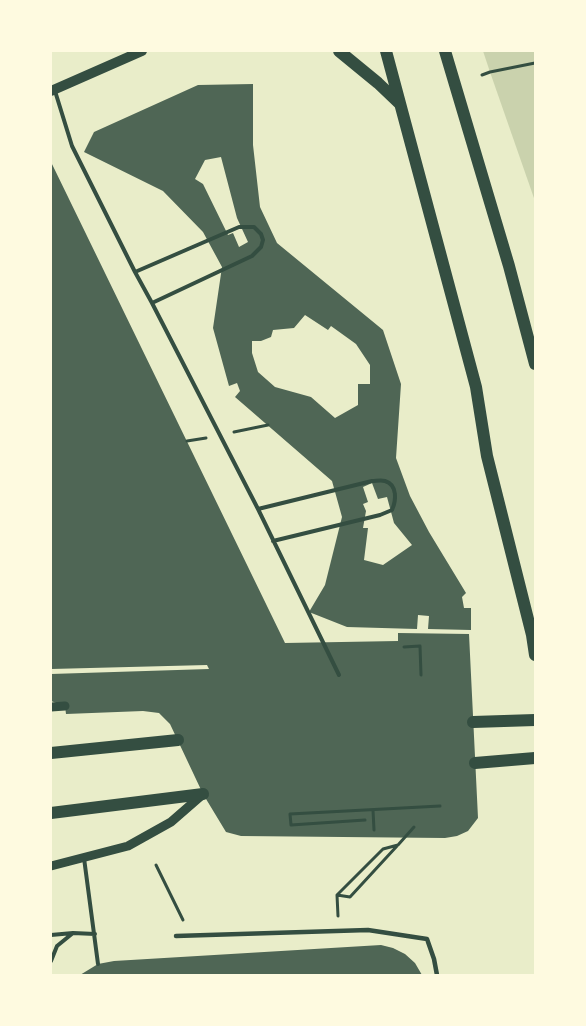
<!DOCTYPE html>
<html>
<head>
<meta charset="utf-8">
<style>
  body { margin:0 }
  #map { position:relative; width:586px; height:1026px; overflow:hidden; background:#e9edc9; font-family:Commissioner,sans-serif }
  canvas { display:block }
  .frame { position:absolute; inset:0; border:52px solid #fefae0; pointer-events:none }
</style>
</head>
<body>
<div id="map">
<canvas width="586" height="1026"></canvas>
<div class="frame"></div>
</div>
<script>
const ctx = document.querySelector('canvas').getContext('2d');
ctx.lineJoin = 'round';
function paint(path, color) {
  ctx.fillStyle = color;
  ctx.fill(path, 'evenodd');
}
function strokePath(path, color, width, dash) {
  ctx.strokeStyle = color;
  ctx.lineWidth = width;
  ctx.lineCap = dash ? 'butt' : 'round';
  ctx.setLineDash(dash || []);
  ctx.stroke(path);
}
const green = new Path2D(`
  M 483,51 L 535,51 L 535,201 L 490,72 Z`);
const building = new Path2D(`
  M 253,84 L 253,145 L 260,207 L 277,243 L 383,330 L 401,384 L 396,458 L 410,496 L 429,532 L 466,593 L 462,597 L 464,608 L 471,608 L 471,630 L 428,629 L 429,616 L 418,615 L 417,629 L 347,627 L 309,612 L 325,585 L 342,517 L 332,481 L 235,397 L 240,391 L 237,383 L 229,386 L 213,328 L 222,267 L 203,232 L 163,191 L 84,152 L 94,132 L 198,85 ZM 221,157 L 237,218 L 248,242 L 239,247 L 233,233 L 228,235 L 203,184 L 195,179 L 205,160 ZM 305,315 L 328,330 L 331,326 L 356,344 L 370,365 L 370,384 L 358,384 L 358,405 L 335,418 L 311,397 L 275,387 L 258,372 L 252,353 L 252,341 L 261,341 L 271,337 L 273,330 L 294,328 ZM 372,483 L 378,499 L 387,497 L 394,523 L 412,545 L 383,565 L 364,560 L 368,528 L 363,528 L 366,511 L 363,504 L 368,502 L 363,487 Z
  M 51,162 L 285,643 L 398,641 L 398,633 L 469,634 L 478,818 L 468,831 L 457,836 L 445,838 L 241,836 L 226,832 L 203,794 L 170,724 L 159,713 L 143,711 L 66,714 L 65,706 L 51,701 L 51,674 L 209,669 L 207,665 L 51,669 Z
  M 381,945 L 393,948 L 405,954 L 415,963 L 422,975 L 80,975 L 98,964 L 114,961 Z`);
const path = new Path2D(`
  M 482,75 L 490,72 L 535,63
  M 234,432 L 268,425
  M 187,441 L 206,438
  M 404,647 L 420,646 L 421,675
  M 373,810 L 374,830
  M 365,820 L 291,825 L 290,814 L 440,806
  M 156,865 L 183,920
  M 337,895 L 350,897 L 397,846
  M 338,916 L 337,895 L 383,849 L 398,845 L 414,827`);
const service = new Path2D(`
  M 55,91 L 72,146 L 135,272 L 152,303 L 258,509 L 339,675
  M 135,272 L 239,227 L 254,227 L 261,234 L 263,240 L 261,247 L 252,256 L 152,303
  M 258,509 L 372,481 C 376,481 381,480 385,481 C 398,485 396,501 392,510 L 380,515 L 273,541
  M 84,858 L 98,964
  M 51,935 L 73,933 L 95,934
  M 51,961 L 57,946 L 73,933`);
const pedestrian = new Path2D(`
  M 176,936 L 368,930 L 427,939 L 434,959 L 437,975`);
const tertiary = new Path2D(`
  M 51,707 L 65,706
  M 51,866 L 128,846 L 171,822 L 202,795`);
const secondary = new Path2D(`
  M 51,91 L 142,51`);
const primary = new Path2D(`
  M 339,51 L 378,83 L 400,104
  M 386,51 L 476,387 L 487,456 L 532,635 L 535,655
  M 445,51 L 509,266 L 535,364
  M 473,722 L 535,720
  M 51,753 L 178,740
  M 475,763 L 535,758
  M 51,813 L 203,794`);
paint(green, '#cad2ad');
paint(building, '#4f6655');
strokePath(path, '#344e41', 3);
strokePath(service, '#344e41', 4);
strokePath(pedestrian, '#344e41', 4.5);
strokePath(tertiary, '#344e41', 9);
strokePath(secondary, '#344e41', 10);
strokePath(primary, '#344e41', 12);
</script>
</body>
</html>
